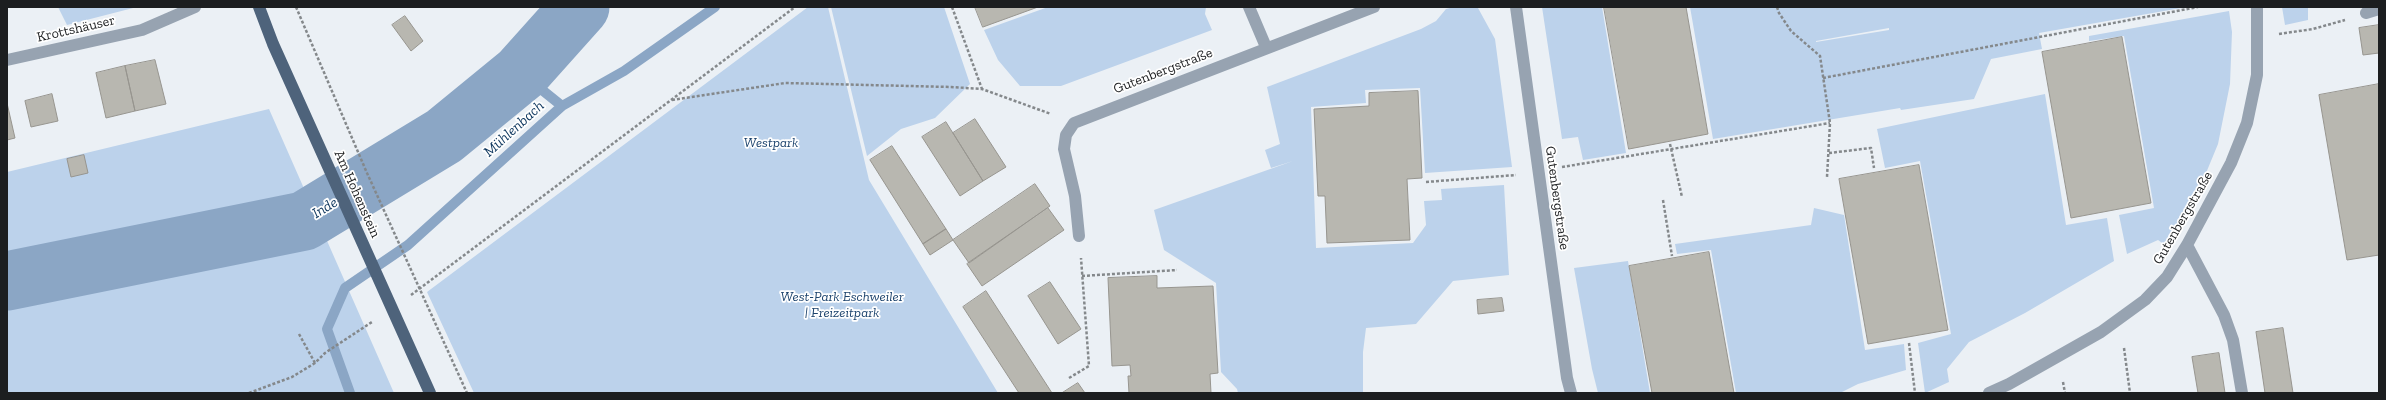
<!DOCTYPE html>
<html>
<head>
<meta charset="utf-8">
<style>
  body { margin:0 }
  #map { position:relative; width:2386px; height:400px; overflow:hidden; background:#ebf0f5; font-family:"Zilla Slab",serif }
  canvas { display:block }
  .frame { position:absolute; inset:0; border:8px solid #1c1e20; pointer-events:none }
</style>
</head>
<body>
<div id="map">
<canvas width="2386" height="400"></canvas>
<div class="frame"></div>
</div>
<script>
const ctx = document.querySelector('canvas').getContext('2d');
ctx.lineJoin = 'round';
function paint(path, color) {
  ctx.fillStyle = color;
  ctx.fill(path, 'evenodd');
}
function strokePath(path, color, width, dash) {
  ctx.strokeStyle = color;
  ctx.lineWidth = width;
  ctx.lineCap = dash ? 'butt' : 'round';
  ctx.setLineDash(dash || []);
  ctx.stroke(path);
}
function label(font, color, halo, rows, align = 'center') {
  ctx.font = font + ' "Zilla Slab",serif';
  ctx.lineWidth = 3.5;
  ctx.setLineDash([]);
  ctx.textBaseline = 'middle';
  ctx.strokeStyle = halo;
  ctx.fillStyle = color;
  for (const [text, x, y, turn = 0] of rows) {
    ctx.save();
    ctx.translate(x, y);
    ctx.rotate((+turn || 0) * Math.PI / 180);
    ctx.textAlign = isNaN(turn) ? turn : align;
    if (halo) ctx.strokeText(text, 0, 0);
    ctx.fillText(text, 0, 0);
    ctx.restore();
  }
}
const green = new Path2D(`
  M 58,7 L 137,7 L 67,25 Z
  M 808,7 L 828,7 L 869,180 L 998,393 L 474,393 L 427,292 Z
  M 831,7 L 944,7 L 970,84 L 935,118 L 901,129 L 867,156 Z
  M 1048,7 L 1206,7 L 1205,14 L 1212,30 L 1061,86 L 1020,86 L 998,60 L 984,30 Z
  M 1454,7 L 1478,8 L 1495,39 L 1512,167 L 1425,173 L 1420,88 L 1365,90 L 1366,103 L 1311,107 L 1316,248 L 1413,243 L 1426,225 L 1424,201 L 1442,200 L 1441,189 L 1504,185 L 1509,275 L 1453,281 L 1416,324 L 1366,328 L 1363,352 L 1363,393 L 1238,393 L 1237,389 L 1221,372 L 1216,283 L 1164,250 L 1154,210 L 1293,161 L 1271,168 L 1265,150 L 1280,144 L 1267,87 L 1421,29 L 1436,21 L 1446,9 Z
  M 1542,7 L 1602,7 L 1626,153 L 1583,160 L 1578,137 L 1562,139 Z
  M 1690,7 L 2181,7 L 2181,8 L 2039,33 L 2042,49 L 1991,59 L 1974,99 L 1901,110 L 1900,108 L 1713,139 ZM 1889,28 L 1889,30 L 1816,42 L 1816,41 Z
  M 2282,7 L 2308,7 L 2308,20 L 2285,25 Z
  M 2229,11 L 2232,32 L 2230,84 L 2218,144 L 2192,207 L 2165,245 L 2158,240 L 2127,254 L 2119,215 L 2154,208 L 2124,36 L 2089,41 L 2089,36 Z
  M 2045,94 L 2066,225 L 2107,218 L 2114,261 L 2025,313 L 1969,342 L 1947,369 L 1949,382 L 1925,393 L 1918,343 L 1951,334 L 1920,161 L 1885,168 L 1877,129 Z
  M 269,109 L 394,393 L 7,393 L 7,172 Z
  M 1814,208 L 1844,215 L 1865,350 L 1904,344 L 1906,370 L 1858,384 L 1840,393 L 1736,393 L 1711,250 L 1677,254 L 1675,244 L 1811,225 Z
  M 1628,261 L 1650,393 L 1598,393 L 1592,369 L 1574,268 Z`);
const stream = new Path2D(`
  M 521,73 L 562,106
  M 350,393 L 327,329 L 345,288 L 408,245 L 562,106 L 624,71 L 715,7`);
const river = new Path2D(`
  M 7,281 L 304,221 L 444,136 L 521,73 L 580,7`);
const building = new Path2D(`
  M 975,7 L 1038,7 L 983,27 Z
  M 1604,7 L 1686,7 L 1708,134 L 1629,149 Z
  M 405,16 L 423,41 L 411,51 L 392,25 Z
  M 2379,25 L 2379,53 L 2363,55 L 2359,28 Z
  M 2122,37 L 2151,203 L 2071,218 L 2042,52 Z
  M 155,60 L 166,104 L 135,111 L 125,66 Z
  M 125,66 L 135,111 L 106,118 L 96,73 Z
  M 2379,84 L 2379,255 L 2347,260 L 2319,95 Z
  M 1418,91 L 1422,178 L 1407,179 L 1410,240 L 1327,243 L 1325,196 L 1318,196 L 1314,109 L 1369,106 L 1369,93 Z
  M 52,94 L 58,121 L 31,127 L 25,101 Z
  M 7,103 L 15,138 L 7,140 Z
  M 975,119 L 1006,167 L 983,181 L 953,133 Z
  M 946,122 L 983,181 L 960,196 L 922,137 Z
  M 892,146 L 946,229 L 923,244 L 870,160 Z
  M 84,155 L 88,173 L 71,177 L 67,159 Z
  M 1919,165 L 1948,330 L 1868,344 L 1839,179 Z
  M 1035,184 L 1050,206 L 969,263 L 953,240 Z
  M 1048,208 L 1064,230 L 982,286 L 967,264 Z
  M 946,229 L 953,240 L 930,255 L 923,244 Z
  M 1709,252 L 1734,393 L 1652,393 L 1629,266 Z
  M 1157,276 L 1157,288 L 1213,286 L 1218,373 L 1210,374 L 1211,393 L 1129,393 L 1128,376 L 1131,376 L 1130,365 L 1112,366 L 1108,278 Z
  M 1050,282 L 1081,329 L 1058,344 L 1028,296 Z
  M 986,291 L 1052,393 L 1019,393 L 963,307 Z
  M 1502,298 L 1504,311 L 1478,314 L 1477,300 Z
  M 2283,328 L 2293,393 L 2265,393 L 2256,332 Z
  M 2219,353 L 2225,393 L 2198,393 L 2192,357 Z
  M 1078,383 L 1085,393 L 1062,393 Z`);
const path = new Path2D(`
  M 952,7 L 982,89
  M 1777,7 L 1779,13 L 1791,31 L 1820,56 L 1830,123 L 1827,177
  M 2279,34 L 2313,29 L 2345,20
  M 1823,78 L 2198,7
  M 672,100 L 785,83 L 951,87 L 982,89 L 1051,114
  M 1670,144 L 1682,197
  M 1829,153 L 1871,148 L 1874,168
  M 1562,167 L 1830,123
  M 1426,182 L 1516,175
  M 1663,200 L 1672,256
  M 1082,276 L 1177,270
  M 411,295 L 795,7
  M 299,334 L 315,363
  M 1909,343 L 1915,393
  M 2124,348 L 2130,393
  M 1069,378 L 1089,366 L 1081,258
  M 2063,382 L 2065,393
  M 249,393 L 292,377 L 315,363 L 325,353 L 372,322`);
const minor = new Path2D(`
  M 1249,7 L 1266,47
  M 1516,7 L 1567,378 L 1571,393
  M 2366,13 L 2379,9
  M 7,60 L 142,30 L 195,7
  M 1079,236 L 1075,196 L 1064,149 L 1066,135 L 1074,123 L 1374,7
  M 2187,245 L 2224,315 L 2233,340 L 2242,393
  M 1989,393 L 2009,384 L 2101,332 L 2145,300 L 2167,277 L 2187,245 L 2231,163 L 2247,123 L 2257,75 L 2257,7`);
const pathBridge = new Path2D(`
  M 296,7 L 367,173 L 467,393`);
const majorBridge = new Path2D(`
  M 259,7 L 273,44 L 430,393`);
const streetNames = [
  ["Krottshäuser",76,29,-13],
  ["Gutenbergstraße",1163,71,-21],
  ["Am Hohenstein",357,194,66],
  ["Gutenbergstraße",1557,198,82],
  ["Gutenbergstraße",2183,218,-60]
];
const parkNames = [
  ["Westpark",771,143],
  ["West-Park Eschweiler",842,297],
  ["| Freizeitpark",842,313]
];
const waterNames = [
  ["Mühlenbach",514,129,-42],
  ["Inde",325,208,-31]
];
paint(green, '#bcd2eb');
strokePath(stream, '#8ba6c5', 10);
strokePath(river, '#8ba6c5', 59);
paint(building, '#b8b7b0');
strokePath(building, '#97958f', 1);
strokePath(path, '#84888b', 2.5, [3, 2]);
strokePath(minor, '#97a3b1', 12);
strokePath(pathBridge, '#84888b', 2.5, [3, 2]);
strokePath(majorBridge, '#4e637b', 12);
label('14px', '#1c1e20', '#fff', streetNames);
label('italic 14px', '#1b426c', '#fff', parkNames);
label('italic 15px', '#0b345c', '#fff', waterNames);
</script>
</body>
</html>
